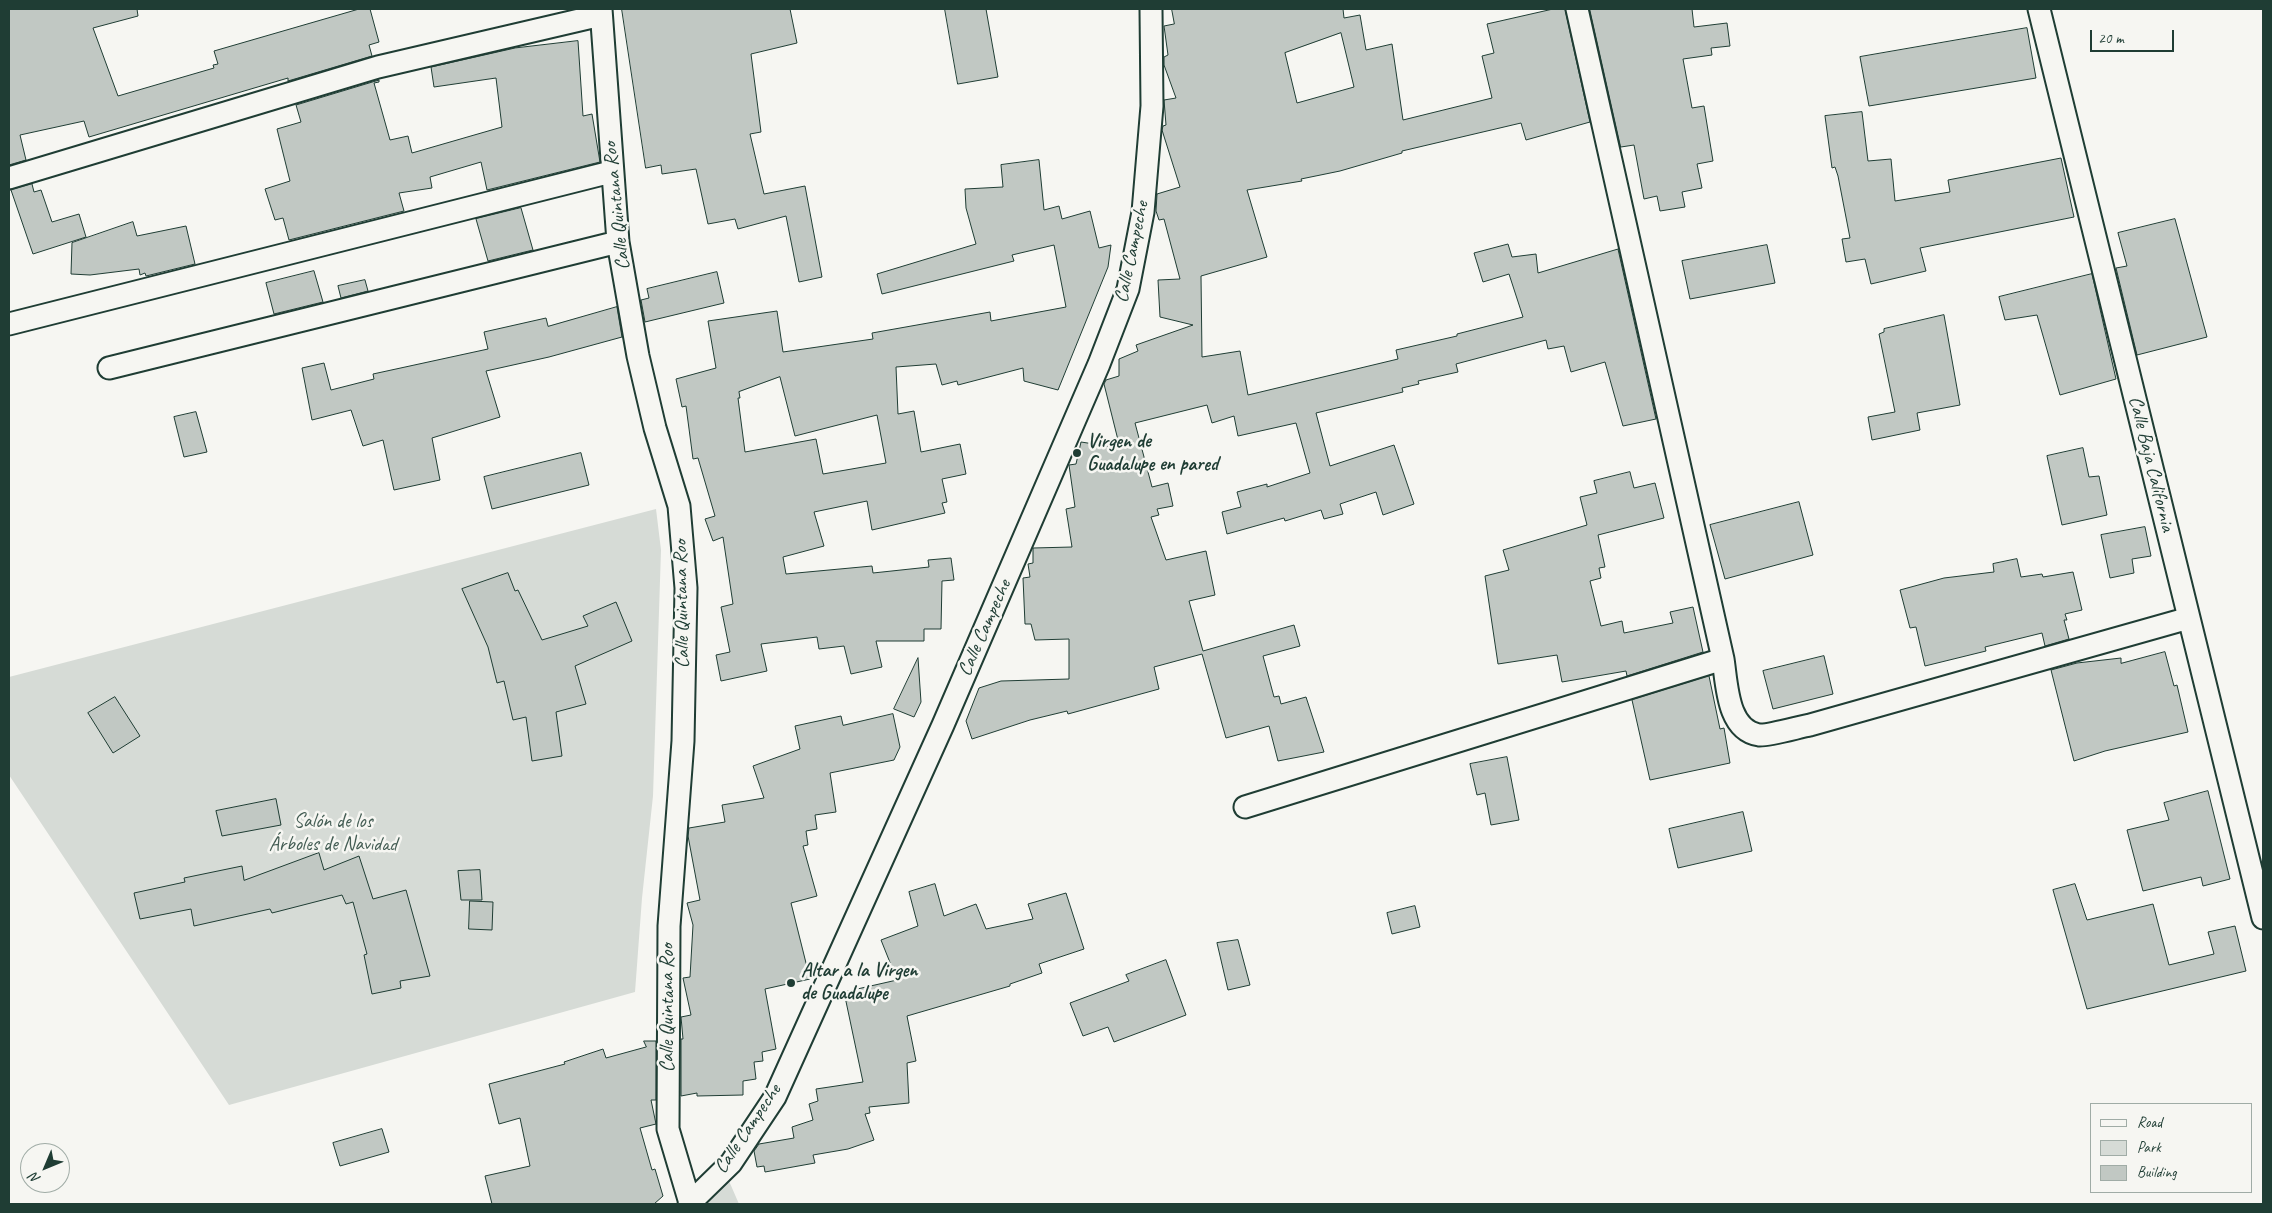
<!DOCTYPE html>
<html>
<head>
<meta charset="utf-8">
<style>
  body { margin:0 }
  #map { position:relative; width:2272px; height:1213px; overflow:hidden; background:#f6f6f2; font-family:Caveat,sans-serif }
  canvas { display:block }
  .frame { position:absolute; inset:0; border:10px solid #1f3d34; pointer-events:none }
  .legend { position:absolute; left:2090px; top:1103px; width:162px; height:90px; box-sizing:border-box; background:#f6f6f2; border:1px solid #a0aca6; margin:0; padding:6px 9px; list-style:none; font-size:15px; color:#1f3d34 }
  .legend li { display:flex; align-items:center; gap:10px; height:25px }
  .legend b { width:25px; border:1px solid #a0aca6 }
  .north { position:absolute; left:20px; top:1143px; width:50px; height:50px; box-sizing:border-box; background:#f6f6f2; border:1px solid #a0aca6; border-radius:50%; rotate:225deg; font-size:14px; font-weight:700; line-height:20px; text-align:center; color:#1f3d34 }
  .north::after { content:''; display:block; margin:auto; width:18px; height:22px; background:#1f3d34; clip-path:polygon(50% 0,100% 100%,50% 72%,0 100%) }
  .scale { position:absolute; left:2090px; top:30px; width:84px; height:22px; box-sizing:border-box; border:2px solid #1f3d34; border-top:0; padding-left:6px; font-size:15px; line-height:18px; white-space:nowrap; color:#1f3d34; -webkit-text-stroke:4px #f6f6f2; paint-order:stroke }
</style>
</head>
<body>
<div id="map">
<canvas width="2272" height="1213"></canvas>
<div class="frame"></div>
<ul class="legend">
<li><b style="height:6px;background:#f6f6f2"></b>Road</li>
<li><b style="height:14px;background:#d6dbd6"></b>Park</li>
<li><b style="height:14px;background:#c1c8c3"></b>Building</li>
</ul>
<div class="north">N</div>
<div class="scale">20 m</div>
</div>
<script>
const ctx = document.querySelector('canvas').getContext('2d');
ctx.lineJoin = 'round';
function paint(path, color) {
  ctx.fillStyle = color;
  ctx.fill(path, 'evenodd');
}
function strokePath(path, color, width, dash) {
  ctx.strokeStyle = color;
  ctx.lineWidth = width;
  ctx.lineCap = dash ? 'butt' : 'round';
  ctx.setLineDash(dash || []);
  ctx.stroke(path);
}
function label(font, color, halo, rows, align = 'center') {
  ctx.font = font + ' Caveat,sans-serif';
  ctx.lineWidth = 5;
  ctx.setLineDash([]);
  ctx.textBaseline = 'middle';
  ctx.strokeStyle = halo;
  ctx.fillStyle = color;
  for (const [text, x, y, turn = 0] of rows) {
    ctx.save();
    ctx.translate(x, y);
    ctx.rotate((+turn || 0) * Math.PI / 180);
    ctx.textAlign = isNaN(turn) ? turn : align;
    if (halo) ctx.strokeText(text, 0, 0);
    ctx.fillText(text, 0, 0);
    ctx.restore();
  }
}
const green = new Path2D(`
  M 656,509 L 661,550 L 653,796 L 642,898 L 635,992 L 229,1105 L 9,775 L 9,677 Z
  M 729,1181 L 739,1204 L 707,1204 Z`);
const building = new Path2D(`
  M 9,9 L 137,9 L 138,16 L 93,28 L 118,96 L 214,68 L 213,65 L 218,64 L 214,51 L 359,9 L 370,9 L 379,42 L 369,45 L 372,56 L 288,81 L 288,78 L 89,137 L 84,121 L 20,135 L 26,160 L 9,165 Z
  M 622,9 L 790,9 L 797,43 L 751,54 L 761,132 L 750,134 L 764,194 L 805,186 L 822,277 L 799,282 L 786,216 L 738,229 L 735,219 L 708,224 L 696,169 L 662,174 L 661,165 L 646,168 Z
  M 945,9 L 986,9 L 998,77 L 958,84 Z
  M 1172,9 L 1343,9 L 1344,18 L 1360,15 L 1366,50 L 1392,44 L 1403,120 L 1492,98 L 1482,56 L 1494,53 L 1487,24 L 1553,9 L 1565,9 L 1590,122 L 1526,140 L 1521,123 L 1402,151 L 1402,153 L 1340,171 L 1301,179 L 1302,181 L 1247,190 L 1267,257 L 1201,276 L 1202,357 L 1240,351 L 1248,395 L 1398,359 L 1396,350 L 1457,336 L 1457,334 L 1523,317 L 1509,274 L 1483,282 L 1474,253 L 1508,244 L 1512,257 L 1536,254 L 1538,273 L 1618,249 L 1656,419 L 1623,426 L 1605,362 L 1571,372 L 1564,346 L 1548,349 L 1546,340 L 1456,364 L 1458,372 L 1418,381 L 1419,384 L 1402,388 L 1403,392 L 1316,413 L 1330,466 L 1394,445 L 1414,504 L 1383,515 L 1376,492 L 1340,504 L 1343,514 L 1324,519 L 1321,510 L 1285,521 L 1284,518 L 1227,534 L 1222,512 L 1241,507 L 1237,492 L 1267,484 L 1267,487 L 1310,473 L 1296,423 L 1238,436 L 1234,416 L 1212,423 L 1207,405 L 1135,423 L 1152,487 L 1168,483 L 1173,506 L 1157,509 L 1159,515 L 1151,517 L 1166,560 L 1206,551 L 1215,595 L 1189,601 L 1203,651 L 1294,625 L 1300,646 L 1263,656 L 1274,697 L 1279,696 L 1281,704 L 1306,697 L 1324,752 L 1278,761 L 1269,726 L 1226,738 L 1202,654 L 1154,667 L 1159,689 L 1068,714 L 1067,711 L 1030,720 L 972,739 L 966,721 L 979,688 L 1001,681 L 1069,679 L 1069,639 L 1035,640 L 1031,624 L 1025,624 L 1023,578 L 1030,577 L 1028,564 L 1033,563 L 1033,548 L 1072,547 L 1066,509 L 1075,507 L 1069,465 L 1076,464 L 1081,442 L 1120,448 L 1104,384 L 1106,380 L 1119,376 L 1119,359 L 1138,351 L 1136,345 L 1193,325 L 1160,317 L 1158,280 L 1180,279 L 1164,219 L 1159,220 L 1156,211 L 1157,194 L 1180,187 L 1162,130 L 1163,126 L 1166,125 L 1164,100 L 1176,98 L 1164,65 L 1164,57 L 1168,55 L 1164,26 L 1174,24 ZM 1341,33 L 1354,87 L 1297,103 L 1285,53 Z
  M 1590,9 L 1692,9 L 1694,27 L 1727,23 L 1730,46 L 1711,48 L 1712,55 L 1683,59 L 1692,108 L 1704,106 L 1713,161 L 1697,164 L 1702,188 L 1682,192 L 1685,207 L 1660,211 L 1657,196 L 1644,199 L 1634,145 L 1621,147 Z
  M 2027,28 L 2036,78 L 1869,106 L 1860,57 Z
  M 578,41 L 583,116 L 592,114 L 600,162 L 487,190 L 481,162 L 430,177 L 432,188 L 399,193 L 404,211 L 289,240 L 283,218 L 275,220 L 265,189 L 290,181 L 277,129 L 301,122 L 296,105 L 379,80 L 379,82 L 374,83 L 390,140 L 408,136 L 412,153 L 502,127 L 496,78 L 434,87 L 431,67 L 515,48 Z
  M 1862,112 L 1868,161 L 1891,159 L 1895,201 L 1950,192 L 1948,180 L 2061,158 L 2074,217 L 1920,248 L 1926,271 L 1871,284 L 1865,259 L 1846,262 L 1842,239 L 1850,238 L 1838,176 L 1835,167 L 1832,168 L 1825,116 Z
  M 1039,160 L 1044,210 L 1059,206 L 1062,219 L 1090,211 L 1099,248 L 1111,245 L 1108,267 L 1058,390 L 1024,381 L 1023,368 L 958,385 L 957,381 L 942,385 L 936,364 L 896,367 L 898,414 L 914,411 L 921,452 L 960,444 L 966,474 L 942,479 L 947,502 L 942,503 L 945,513 L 872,530 L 867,501 L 814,512 L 824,546 L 783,557 L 786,574 L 872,566 L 873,573 L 929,567 L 928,560 L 951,558 L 954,580 L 942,581 L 941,629 L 924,629 L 924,641 L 876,641 L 882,667 L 851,674 L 844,646 L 819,649 L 817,637 L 761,644 L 767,671 L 721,681 L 716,655 L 730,652 L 721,607 L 733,604 L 723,537 L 713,541 L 705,519 L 715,516 L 698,458 L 693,459 L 686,406 L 682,407 L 676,379 L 716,368 L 708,321 L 777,311 L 783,352 L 873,339 L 872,333 L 990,312 L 991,321 L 1066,307 L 1054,245 L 1012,255 L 1014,261 L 882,294 L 877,274 L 976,244 L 966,208 L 965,189 L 1003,187 L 1001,165 ZM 780,377 L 795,436 L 877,415 L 886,463 L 823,474 L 816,439 L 745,452 L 738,398 L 740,398 L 739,392 Z
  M 32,184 L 34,192 L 41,190 L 52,222 L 79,214 L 86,237 L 33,254 L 11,190 Z
  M 521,208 L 533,250 L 488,261 L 476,219 Z
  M 2175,219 L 2207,337 L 2137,355 L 2116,268 L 2127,266 L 2118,233 Z
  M 133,222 L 137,236 L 186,226 L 195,264 L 146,276 L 145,273 L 140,275 L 139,269 L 90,275 L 71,274 L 72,243 Z
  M 1767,245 L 1775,283 L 1690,299 L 1682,261 Z
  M 314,271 L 323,302 L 274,314 L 266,283 Z
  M 717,272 L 724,303 L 645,322 L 641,300 L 649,298 L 647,289 Z
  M 2092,274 L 2116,379 L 2060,395 L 2037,315 L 2005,320 L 1999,297 Z
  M 365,280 L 368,291 L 341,298 L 338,286 Z
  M 617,307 L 622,337 L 549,357 L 486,371 L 500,417 L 432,438 L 440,480 L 394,490 L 383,440 L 363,446 L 351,410 L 312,420 L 302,368 L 324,363 L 331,390 L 374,379 L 373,374 L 488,349 L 484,332 L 546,318 L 548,326 Z
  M 1944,315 L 1960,405 L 1917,413 L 1920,430 L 1872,440 L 1868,417 L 1895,412 L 1879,334 L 1884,332 L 1884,329 Z
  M 196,412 L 207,452 L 184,457 L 174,417 Z
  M 2083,448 L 2089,477 L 2099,476 L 2107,515 L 2062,525 L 2047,456 Z
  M 581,453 L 589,485 L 492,509 L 484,477 Z
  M 1630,472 L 1634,488 L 1655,483 L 1664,518 L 1598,535 L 1605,567 L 1599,568 L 1601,578 L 1590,581 L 1601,626 L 1622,621 L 1624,633 L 1673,623 L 1670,612 L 1693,607 L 1703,652 L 1627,676 L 1626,671 L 1562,682 L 1557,655 L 1498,664 L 1485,576 L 1509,570 L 1503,550 L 1587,525 L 1580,497 L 1597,493 L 1594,481 Z
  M 1799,502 L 1813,555 L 1725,579 L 1710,525 Z
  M 2145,527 L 2151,556 L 2132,559 L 2134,573 L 2110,578 L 2101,535 Z
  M 2017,559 L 2021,577 L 2042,574 L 2043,577 L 2073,572 L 2082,610 L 2065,614 L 2067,620 L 2064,620 L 2069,639 L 2045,646 L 2042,633 L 1985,647 L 1986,651 L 1925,666 L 1916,627 L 1910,628 L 1900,590 L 1944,578 L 1994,572 L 1993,564 Z
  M 508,573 L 515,591 L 518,590 L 542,640 L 588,626 L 583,616 L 616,602 L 632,641 L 575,666 L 586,704 L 556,712 L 562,756 L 532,761 L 526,717 L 513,720 L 504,681 L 497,683 L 488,647 L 462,589 Z
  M 2165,652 L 2174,686 L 2177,685 L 2188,732 L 2105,751 L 2074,761 L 2051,670 L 2077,663 L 2121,658 L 2121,663 Z
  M 1824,656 L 1833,694 L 1773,709 L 1763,671 Z
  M 918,658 L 921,702 L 914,717 L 894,709 Z
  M 1709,676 L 1720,729 L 1724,728 L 1730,763 L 1650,780 L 1632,700 Z
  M 115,697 L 140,736 L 113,753 L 88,713 Z
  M 893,714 L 900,747 L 894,760 L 830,773 L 836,812 L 815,815 L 817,829 L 806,831 L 808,845 L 803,846 L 817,896 L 791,903 L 810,979 L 765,989 L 776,1049 L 762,1052 L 763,1061 L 754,1062 L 756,1079 L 743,1081 L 743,1095 L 697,1096 L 697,1093 L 681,1096 L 681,1039 L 683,1039 L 681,1017 L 691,1015 L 683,978 L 690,977 L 693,925 L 687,903 L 700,900 L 688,836 L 689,828 L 725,822 L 722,805 L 764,798 L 753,766 L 800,749 L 795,726 L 841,716 L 843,725 Z
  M 1507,757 L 1519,820 L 1491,825 L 1485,793 L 1477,795 L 1470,764 Z
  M 2208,791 L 2230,879 L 2203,886 L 2201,877 L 2143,891 L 2127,830 L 2169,820 L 2164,803 Z
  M 276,799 L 281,825 L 222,836 L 216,811 Z
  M 1743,812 L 1752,851 L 1678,868 L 1669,829 Z
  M 319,853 L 324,870 L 359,856 L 373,899 L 406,890 L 430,976 L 400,981 L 401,988 L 372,994 L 364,955 L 367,954 L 353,902 L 346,904 L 342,895 L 272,913 L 270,909 L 194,926 L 191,909 L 140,919 L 134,893 L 185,882 L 184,878 L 242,866 L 244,880 Z
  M 480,870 L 482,900 L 461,900 L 458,871 Z
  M 935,884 L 944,916 L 976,904 L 986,929 L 1033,919 L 1028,904 L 1066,893 L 1084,949 L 1039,964 L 1042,973 L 1010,984 L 1010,986 L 907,1016 L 916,1061 L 907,1063 L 909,1103 L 869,1107 L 870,1113 L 865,1114 L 874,1140 L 848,1149 L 813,1155 L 815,1163 L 765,1172 L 764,1166 L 757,1167 L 754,1151 L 759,1144 L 794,1138 L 792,1127 L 813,1120 L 809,1104 L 818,1101 L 816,1089 L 863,1082 L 844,992 L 897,980 L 881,940 L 918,926 L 909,892 Z
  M 2075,884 L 2087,920 L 2153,904 L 2169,965 L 2214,954 L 2208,932 L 2235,926 L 2246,971 L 2087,1009 L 2053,890 Z
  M 470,901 L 493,902 L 492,930 L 469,929 Z
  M 1415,906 L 1420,927 L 1392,934 L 1387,913 Z
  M 1238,940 L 1250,985 L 1228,990 L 1217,943 Z
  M 1166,960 L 1186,1015 L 1114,1042 L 1108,1027 L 1083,1036 L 1070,1003 L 1129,981 L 1126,975 Z
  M 644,1041 L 656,1041 L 656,1100 L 651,1100 L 656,1124 L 640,1128 L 652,1170 L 655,1169 L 663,1196 L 654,1204 L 492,1204 L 485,1176 L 530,1166 L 520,1118 L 499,1124 L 489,1084 L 565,1064 L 564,1062 L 603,1049 L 606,1058 L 646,1047 Z
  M 382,1129 L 389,1152 L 340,1166 L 333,1143 Z`);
const street = new Path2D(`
  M 601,9 L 618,242 L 638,356 L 655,428 L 679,506 L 686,588 L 683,741 L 669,926 L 668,1129 L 690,1203
  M 1577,9 L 1723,659 C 1727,684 1727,730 1759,735 C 1768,736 1799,727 1810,725 L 2189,618
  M 2039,9 L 2263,918
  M 9,178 L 378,67 L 601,15
  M 9,324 L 611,172
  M 109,368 L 618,242
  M 1245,807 L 1723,659
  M 689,1204 L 731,1163 L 775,1097 L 943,725 L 1099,364 L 1128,289 L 1143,212 L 1152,106 L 1151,9`);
const markers = [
  [1077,453,5,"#1f3d34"],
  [791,983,5,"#1f3d34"]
];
const streetNames = [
  ["Calle Quintana Roo",617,206,-96],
  ["Calle Campeche",1132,252,-78],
  ["Calle Baja California",2151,464,76],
  ["Calle Quintana Roo",682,604,-91],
  ["Calle Campeche",985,628,-66],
  ["Calle Quintana Roo",668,1008,-90],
  ["Calle Campeche",748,1129,-56]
];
const poiNames = [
  ["Virgen de",1087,442],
  ["Guadalupe en pared",1087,465],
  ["Altar a la Virgen",801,971],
  ["de Guadalupe",801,994]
];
const parkNames = [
  ["Salón de los",333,822],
  ["Árboles de Navidad",333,845]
];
paint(green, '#d6dbd6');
paint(building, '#c1c8c3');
strokePath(building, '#1f3d34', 1);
strokePath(street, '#1f3d34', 25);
strokePath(street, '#f6f6f2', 21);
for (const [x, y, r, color] of markers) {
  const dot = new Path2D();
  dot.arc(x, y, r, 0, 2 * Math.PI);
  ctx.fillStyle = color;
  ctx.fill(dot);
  strokePath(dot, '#f6f6f2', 2);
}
label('20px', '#1f3d34', '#f6f6f2', streetNames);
label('bold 20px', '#1f3d34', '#f6f6f2', poiNames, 'left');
label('20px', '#445d54', '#f6f6f2', parkNames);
</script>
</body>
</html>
